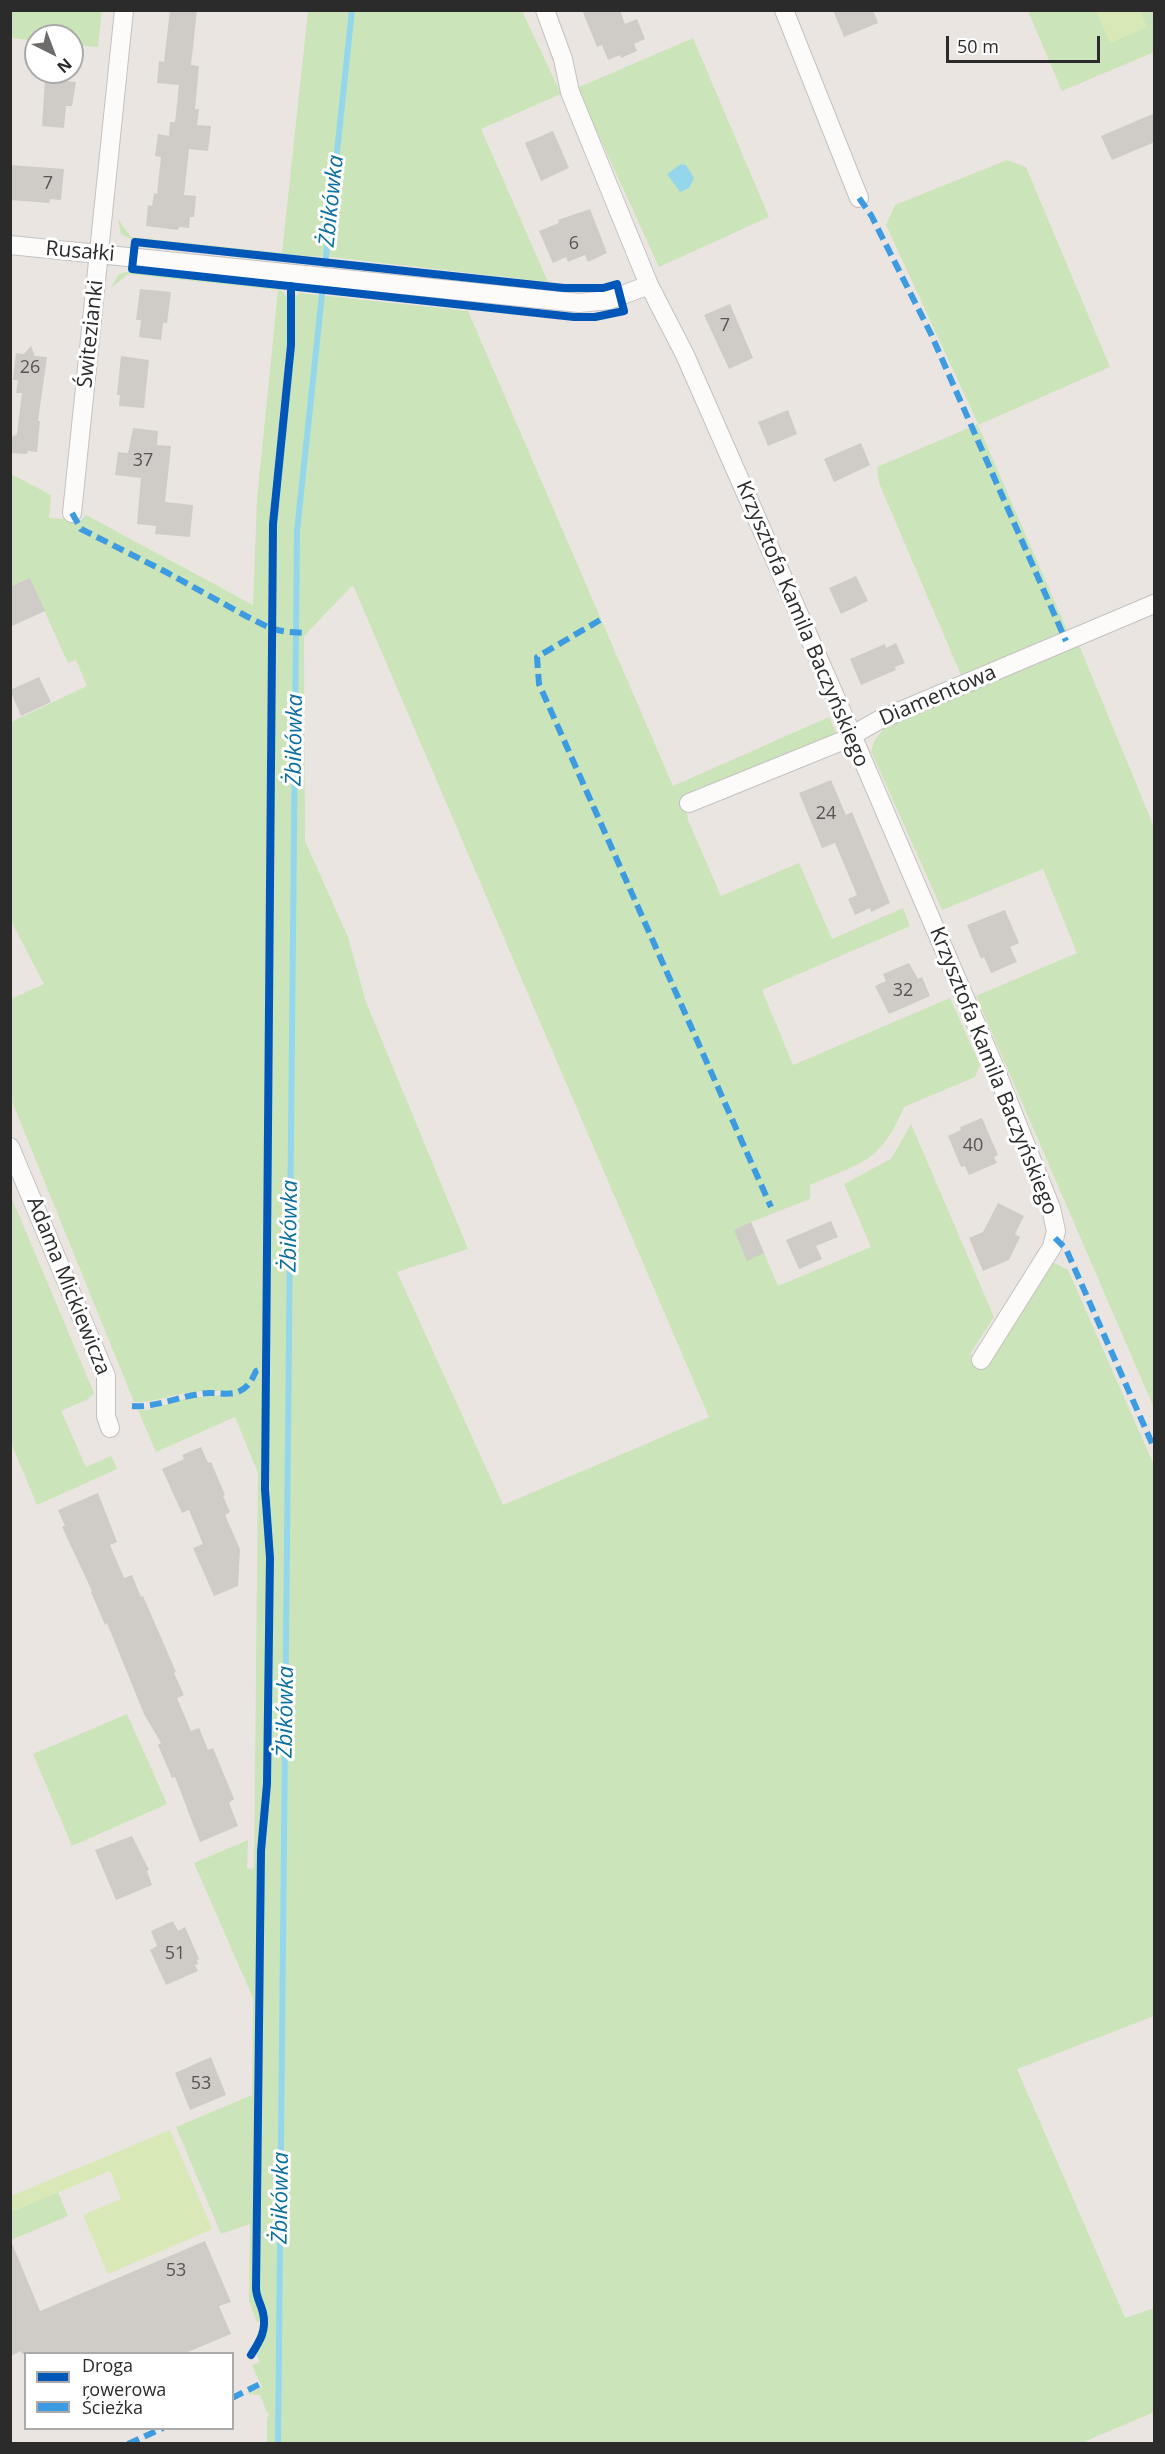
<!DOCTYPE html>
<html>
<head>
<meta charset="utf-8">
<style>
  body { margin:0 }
  #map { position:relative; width:1165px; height:2454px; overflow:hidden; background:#eae5e0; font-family:"Open Sans",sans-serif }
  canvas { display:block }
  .frame { position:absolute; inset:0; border:12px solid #2b2b2b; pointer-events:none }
  .legend { position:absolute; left:24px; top:2352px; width:210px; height:78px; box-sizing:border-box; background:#fff; border:2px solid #aaa; margin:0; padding:8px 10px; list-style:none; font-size:18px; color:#2b2b2b }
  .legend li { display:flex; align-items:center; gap:12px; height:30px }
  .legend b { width:30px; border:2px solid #aaa }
  .north { position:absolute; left:24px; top:24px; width:60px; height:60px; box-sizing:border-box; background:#fff; border:2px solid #aaa; border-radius:50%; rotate:138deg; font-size:16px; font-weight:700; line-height:24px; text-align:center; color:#2b2b2b }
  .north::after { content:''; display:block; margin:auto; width:21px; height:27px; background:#6e6c6a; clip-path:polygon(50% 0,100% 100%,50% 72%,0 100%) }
  .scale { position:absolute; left:946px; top:36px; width:154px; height:27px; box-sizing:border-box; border:3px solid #2b2b2b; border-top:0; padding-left:8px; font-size:18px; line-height:21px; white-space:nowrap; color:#2b2b2b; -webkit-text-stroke:4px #fff; paint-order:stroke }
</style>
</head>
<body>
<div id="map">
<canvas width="1165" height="2454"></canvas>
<div class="frame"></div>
<ul class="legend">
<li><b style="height:8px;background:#0057b8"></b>Droga rowerowa</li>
<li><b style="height:8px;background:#3d9ce1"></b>Ścieżka</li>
</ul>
<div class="north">N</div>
<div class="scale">50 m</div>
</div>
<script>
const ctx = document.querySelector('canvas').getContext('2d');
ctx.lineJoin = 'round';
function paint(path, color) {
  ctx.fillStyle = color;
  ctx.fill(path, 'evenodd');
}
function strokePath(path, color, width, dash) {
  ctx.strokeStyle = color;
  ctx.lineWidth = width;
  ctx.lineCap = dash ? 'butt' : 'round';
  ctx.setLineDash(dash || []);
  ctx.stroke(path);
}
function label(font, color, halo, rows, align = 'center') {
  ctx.font = font + ' "Open Sans",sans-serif';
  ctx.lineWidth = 6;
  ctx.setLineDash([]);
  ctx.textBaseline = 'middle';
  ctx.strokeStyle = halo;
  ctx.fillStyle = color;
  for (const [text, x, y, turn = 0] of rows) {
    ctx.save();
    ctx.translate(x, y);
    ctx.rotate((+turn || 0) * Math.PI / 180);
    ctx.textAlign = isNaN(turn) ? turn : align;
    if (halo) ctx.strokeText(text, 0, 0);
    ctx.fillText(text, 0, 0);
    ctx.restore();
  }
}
const green = new Path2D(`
  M 10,11 L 102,11 L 98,47 L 72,45 L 72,36 L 36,36 L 36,41 L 11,38 Z
  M 308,11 L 522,11 L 561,94 L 481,129 L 548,282 L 331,257 L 282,255 L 131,239 L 121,234 L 118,219 L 131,237 L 282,253 Z
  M 1028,11 L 1154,11 L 1154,52 L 1062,91 Z
  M 693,38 L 769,217 L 659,267 L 577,88 Z
  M 1007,160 L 1026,167 L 1110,367 L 978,425 L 1067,630 L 961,675 L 879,483 L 877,467 L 978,424 L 886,225 L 895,205 Z
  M 126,272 L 279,288 L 286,295 L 287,299 L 287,343 L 269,523 L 262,1402 L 262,1494 L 267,1551 L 264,1784 L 257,1848 L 252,2287 L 261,2320 L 257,2322 L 249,2302 L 250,2224 L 221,2234 L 176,2127 L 252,2095 L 253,1998 L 194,1863 L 248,1840 L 247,1869 L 254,1868 L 258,1473 L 235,1417 L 156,1452 L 138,1410 L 147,1410 L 188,1398 L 226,1395 L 224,1391 C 207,1390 192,1391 176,1395 C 162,1398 149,1403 134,1402 L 11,1099 L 11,999 L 44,984 L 11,921 L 11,722 L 87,686 L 76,660 L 68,663 L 30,579 L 11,587 L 11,474 L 51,495 L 49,518 L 81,520 L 86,515 L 253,605 L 257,499 L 278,290 L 128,274 L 111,288 L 118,275 Z
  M 299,293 L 468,311 L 673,786 L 829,717 L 836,732 L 830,739 L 715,786 L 698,788 L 684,797 L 688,820 L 721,896 L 799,863 L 832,939 L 903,908 L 910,926 L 762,990 L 793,1065 L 950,998 L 980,1065 L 975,1077 L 904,1107 C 880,1163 863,1162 810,1185 L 810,1199 L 751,1222 L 778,1286 L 871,1247 L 844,1184 L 891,1159 L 911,1124 L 994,1317 L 970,1354 L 985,1365 L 1053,1262 L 1068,1270 L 1154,1465 L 1154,2016 L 1017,2069 L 1125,2318 L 1154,2308 L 1154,2412 L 1079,2444 L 267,2444 L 267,2419 L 269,2413 L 267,2413 L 260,2395 L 248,2394 L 262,2387 L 252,2365 L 260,2362 L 256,2353 C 276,2317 261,2320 259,2287 L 264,1851 L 271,1784 L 273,1583 L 268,1459 L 275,523 L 294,343 L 293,300 ZM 353,585 L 709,1417 L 503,1505 L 397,1272 L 468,1249 L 366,1002 L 348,937 L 305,841 L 304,636 Z
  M 1079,645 L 1154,827 L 1154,1408 L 976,996 L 1077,953 L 1043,869 L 942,910 L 871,751 L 875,740 L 885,727 Z
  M 10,1194 L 94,1393 L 88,1399 L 61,1411 L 86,1467 L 111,1456 L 117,1469 L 37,1505 L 11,1443 Z
  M 127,1714 L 167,1804 L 72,1846 L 33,1754 Z
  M 58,2192 L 68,2216 L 11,2240 L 10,2212 Z`);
const pitch = new Path2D(`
  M 1096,11 L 1140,11 L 1147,27 L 1110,43 Z
  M 170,2130 L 212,2229 L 108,2274 L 83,2215 L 121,2199 L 110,2171 L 11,2212 L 11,2196 Z`);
const water = new Path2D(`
  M 681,164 L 686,165 L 694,178 L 689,188 L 680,192 L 667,174 Z`);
const stream = new Path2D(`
  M 278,2444 L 297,531 L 352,10`);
const building = new Path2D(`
  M 170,10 L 197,10 L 191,65 L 199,66 L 195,109 L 199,109 L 197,125 L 211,126 L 208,151 L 189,149 L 184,195 L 196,196 L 194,217 L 190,217 L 189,228 L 179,227 L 178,230 L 146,226 L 148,205 L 152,206 L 154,193 L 157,194 L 161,157 L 155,156 L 158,134 L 169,136 L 170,122 L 175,122 L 179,85 L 157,83 L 159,61 L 164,62 Z
  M 582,10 L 620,10 L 625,24 L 637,19 L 645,39 L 634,44 L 637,51 L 621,58 L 620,55 L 608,60 L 602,45 L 597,47 Z
  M 833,10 L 873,10 L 878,23 L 844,37 Z
  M 45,79 L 76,82 L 72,106 L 66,106 L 64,128 L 42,126 Z
  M 1155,113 L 1155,142 L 1112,160 L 1101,136 Z
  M 553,131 L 569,168 L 541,181 L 525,143 Z
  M 10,165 L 64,169 L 61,200 L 50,199 L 49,203 L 10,200 Z
  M 590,209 L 607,253 L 588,262 L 585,255 L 568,262 L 566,257 L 553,263 L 539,231 L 559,223 L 558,220 Z
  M 140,289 L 171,292 L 167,323 L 163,323 L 161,340 L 139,337 L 141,320 L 136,320 Z
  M 730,304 L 753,358 L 729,369 L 704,315 Z
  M 31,346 L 35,356 L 47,357 L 38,421 L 40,421 L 37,452 L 28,451 L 27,454 L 10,453 L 10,438 L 17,434 L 22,393 L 16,393 L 18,380 L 13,380 L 16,353 L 24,354 Z
  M 121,356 L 149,360 L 144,408 L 119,406 L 120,395 L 117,395 Z
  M 788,410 L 797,434 L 768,446 L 758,422 Z
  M 133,428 L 158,431 L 157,445 L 171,446 L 165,502 L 193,505 L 190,537 L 155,534 L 156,526 L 137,524 L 141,478 L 115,475 L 118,452 L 128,453 Z
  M 861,443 L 870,465 L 834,482 L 824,459 Z
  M 856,576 L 868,601 L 841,614 L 829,588 Z
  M 30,578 L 45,611 L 10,627 L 10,587 Z
  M 896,643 L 905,663 L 895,667 L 896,670 L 861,685 L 850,659 L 885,644 L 886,648 Z
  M 39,677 L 51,702 L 21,716 L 10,690 Z
  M 831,780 L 846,815 L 852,812 L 890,903 L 871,912 L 870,908 L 855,915 L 848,899 L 857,895 L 835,843 L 822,848 L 799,793 Z
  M 1005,910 L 1019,943 L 1010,947 L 1017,962 L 991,973 L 984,957 L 981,959 L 967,925 Z
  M 909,963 L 918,979 L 922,977 L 930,996 L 889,1014 L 875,986 L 886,981 L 883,974 Z
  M 982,1118 L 998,1155 L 994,1157 L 997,1163 L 969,1175 L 965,1166 L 961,1167 L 948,1136 L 961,1130 L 960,1127 Z
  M 998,1203 L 1024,1216 L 1015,1234 L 1020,1237 L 1009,1260 L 983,1271 L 969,1238 L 983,1232 Z
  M 831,1221 L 838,1237 L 816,1246 L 822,1259 L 799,1269 L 786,1240 Z
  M 751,1222 L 764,1253 L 747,1261 L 734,1230 Z
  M 201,1447 L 208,1463 L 211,1462 L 225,1495 L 223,1496 L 230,1512 L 225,1515 L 240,1549 L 238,1586 L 214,1596 L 193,1548 L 203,1544 L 189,1510 L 182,1513 L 162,1469 L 184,1459 L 182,1455 Z
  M 98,1493 L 117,1542 L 110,1545 L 124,1578 L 132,1575 L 141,1597 L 143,1596 L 176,1672 L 174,1673 L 184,1695 L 177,1698 L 191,1731 L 199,1728 L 208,1750 L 213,1748 L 234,1799 L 229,1803 L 238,1826 L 200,1842 L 175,1777 L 172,1778 L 158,1745 L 161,1743 L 144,1714 L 107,1623 L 105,1625 L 91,1592 L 92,1591 L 62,1527 L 65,1526 L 58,1510 Z
  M 132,1836 L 149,1870 L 147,1871 L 152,1885 L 116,1900 L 95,1850 Z
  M 173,1921 L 178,1931 L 185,1927 L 199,1959 L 197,1960 L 198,1964 L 195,1965 L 198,1971 L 166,1985 L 150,1950 L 157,1946 L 151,1931 Z
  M 211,2057 L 226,2095 L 190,2110 L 175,2073 Z
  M 11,2241 L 40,2311 L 205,2241 L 231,2302 L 219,2306 L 231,2334 L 183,2354 L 22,2354 L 21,2351 L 11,2356 Z`);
const minor = new Path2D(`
  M 545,10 L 563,59 L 570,92 L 649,285 L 685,355 L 852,735 L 992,1061 L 1051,1208 L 1056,1231 L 1052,1247 L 981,1360
  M 784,10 L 859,198
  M 10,245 L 579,303 L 609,300 L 649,285
  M 72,513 L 124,10
  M 689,803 L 842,741 L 879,720 L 1154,604
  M 10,1147 L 106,1376 L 106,1416 L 110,1428`);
const quiet = new Path2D(`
  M 859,198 L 871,215 L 931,334 L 1066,641
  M 72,513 L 81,529 L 166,572 L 246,616 L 272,629 L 288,632 L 306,633
  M 600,620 L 537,657 L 539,684 L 771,1207
  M 1055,1238 L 1066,1249 L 1154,1448
  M 132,1406 C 158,1408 183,1394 210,1393 C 219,1393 230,1395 238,1392 C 248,1388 252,1380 256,1371 L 265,1368
  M 232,2398 L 260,2384
  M 128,2444 L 163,2428`);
const cycleway = new Path2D(`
  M 135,242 L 564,288 L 603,288 L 617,284 L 624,311 L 595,317 L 574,317 L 132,269 Z
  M 251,2355 C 260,2341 267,2330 263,2313 C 261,2304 256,2297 256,2288 L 261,1851 L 267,1784 L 270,1558 L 265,1489 L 273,524 L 291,345 L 291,286`);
const numberNames = [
  ["7",48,184],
  ["6",574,244],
  ["7",725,326],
  ["26",30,368],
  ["37",143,461],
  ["24",826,814],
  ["32",903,991],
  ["40",973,1146],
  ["51",175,1954],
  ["53",201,2084],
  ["53",176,2271]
];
const streetNames = [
  ["Rusałki",80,252,5],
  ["Świtezianki",91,334,-84],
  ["Krzysztofa Kamila Baczyńskiego",802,624,67],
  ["Diamentowa",938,696,-23],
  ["Krzysztofa Kamila Baczyńskiego",993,1071,68],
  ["Adama Mickiewicza",68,1286,68]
];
const waterNames = [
  ["Żbikówka",332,201,-84],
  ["Żbikówka",295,740,-89],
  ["Żbikówka",290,1226,-89],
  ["Żbikówka",286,1712,-89],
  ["Żbikówka",281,2198,-89]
];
paint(green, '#cce4b9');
paint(pitch, '#d8e9b7');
paint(water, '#94d7eb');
strokePath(stream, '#94d7eb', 6);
paint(building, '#cfcbc7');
strokePath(minor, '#c3c2c1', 20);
strokePath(minor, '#fcfbfa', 18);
strokePath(quiet, '#3d9ce1', 6, [12, 6]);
strokePath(cycleway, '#0057b8', 8);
label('18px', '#565554', null, numberNames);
label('21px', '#2b2b2b', '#fff', streetNames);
label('italic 22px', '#0b6f9f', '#fff', waterNames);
</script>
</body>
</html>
